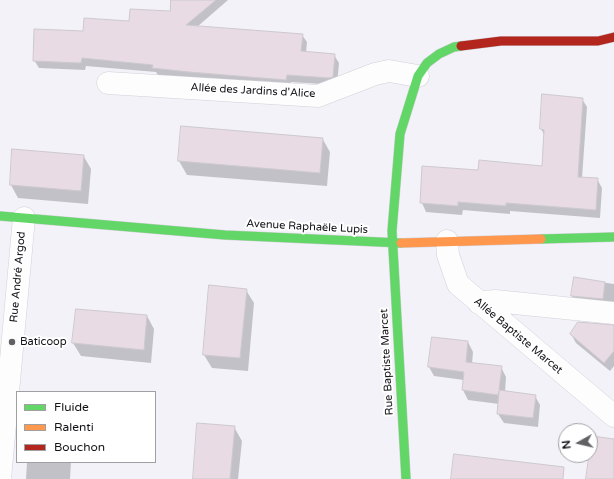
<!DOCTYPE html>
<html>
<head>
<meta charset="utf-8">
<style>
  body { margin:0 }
  #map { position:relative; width:614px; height:479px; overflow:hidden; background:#f3f2f9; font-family:"Varela Round",sans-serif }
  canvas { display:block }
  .legend { position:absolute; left:16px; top:391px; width:140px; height:72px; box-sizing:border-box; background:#fff; border:1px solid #a0a0a2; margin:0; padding:5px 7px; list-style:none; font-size:12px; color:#121116 }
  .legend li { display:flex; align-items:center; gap:8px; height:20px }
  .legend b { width:20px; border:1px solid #a0a0a2 }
  .north { position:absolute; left:558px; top:423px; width:40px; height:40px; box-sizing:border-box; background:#fff; border:1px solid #a0a0a2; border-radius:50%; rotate:262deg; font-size:11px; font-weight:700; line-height:16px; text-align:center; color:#121116 }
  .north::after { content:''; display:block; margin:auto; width:14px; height:18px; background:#616065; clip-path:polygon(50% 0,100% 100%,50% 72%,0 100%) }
</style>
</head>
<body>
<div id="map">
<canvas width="614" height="479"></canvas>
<ul class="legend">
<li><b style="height:5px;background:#63d668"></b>Fluide</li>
<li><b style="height:5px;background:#ff974d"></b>Ralenti</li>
<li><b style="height:5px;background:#b3261e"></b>Bouchon</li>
</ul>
<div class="north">N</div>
</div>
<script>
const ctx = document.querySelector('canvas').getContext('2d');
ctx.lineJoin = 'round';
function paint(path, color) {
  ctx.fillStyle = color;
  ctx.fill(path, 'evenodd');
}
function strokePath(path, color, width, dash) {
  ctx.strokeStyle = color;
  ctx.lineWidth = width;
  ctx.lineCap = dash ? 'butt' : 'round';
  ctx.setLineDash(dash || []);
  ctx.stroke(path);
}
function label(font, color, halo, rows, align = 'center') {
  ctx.font = font + ' "Varela Round",sans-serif';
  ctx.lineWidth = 4;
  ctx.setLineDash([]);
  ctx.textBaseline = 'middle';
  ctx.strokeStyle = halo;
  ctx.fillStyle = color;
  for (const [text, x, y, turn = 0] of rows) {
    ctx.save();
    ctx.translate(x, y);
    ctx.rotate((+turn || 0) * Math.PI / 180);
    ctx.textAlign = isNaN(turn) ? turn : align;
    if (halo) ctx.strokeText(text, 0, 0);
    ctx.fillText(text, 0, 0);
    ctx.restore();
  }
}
const shadow = new Path2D(`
  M 172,0 L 228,0 L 197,27 L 302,35 L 307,42 L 306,53 L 334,55 L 339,63 L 337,85 L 291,82 L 290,87 L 158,75 L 156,72 L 86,66 L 85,70 L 39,68 L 34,60 L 84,32 L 171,12 Z
  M 582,99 L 587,107 L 582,178 L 597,179 L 602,188 L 600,218 L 510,211 L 510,214 L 463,210 L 462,215 L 426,212 L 422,203 L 479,171 L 543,167 L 545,136 L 541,129 Z
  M 182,127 L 322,138 L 330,152 L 327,186 L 187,175 L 179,161 Z
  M 83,155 L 91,169 L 88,204 L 18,198 L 11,185 Z
  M 574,278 L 614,284 L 614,309 L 577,305 L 572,296 Z
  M 210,286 L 246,290 L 254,303 L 248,371 L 212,368 L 204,355 Z
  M 147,316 L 154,329 L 151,363 L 81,356 L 73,343 Z
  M 614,325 L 614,366 L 610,371 L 576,343 L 571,334 Z
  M 468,342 L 473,352 L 472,364 L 501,367 L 506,377 L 505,392 L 535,396 L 540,405 L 538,427 L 504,423 L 498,414 L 499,404 L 468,400 L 463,390 L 464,380 L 434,376 L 429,367 Z
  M 234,427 L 242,441 L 238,479 L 194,479 Z
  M 27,462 L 71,462 L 70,479 L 26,479 Z`);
const building = new Path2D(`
  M 171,0 L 216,0 L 186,25 L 303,34 L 301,51 L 335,54 L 333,77 L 329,78 L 287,75 L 286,80 L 189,72 L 152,68 L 153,65 L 82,58 L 81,63 L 33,61 L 34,29 L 83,31 L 84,18 L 129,21 L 130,9 L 170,11 Z
  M 542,94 L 583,98 L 578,177 L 598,178 L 596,210 L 506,203 L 506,206 L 458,202 L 458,206 L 420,203 L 422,166 L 478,170 L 479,160 L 542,166 L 544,130 L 540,129 Z
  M 181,126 L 323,138 L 320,173 L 178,161 Z
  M 12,149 L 84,155 L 81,191 L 10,185 Z
  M 574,277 L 605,282 L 603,299 L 571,296 Z
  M 209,285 L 247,289 L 240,358 L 203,355 Z
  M 76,309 L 147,315 L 144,350 L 72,343 Z
  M 578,322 L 614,325 L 614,351 L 604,363 L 570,334 Z
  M 432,337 L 468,341 L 466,362 L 502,366 L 499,390 L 536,395 L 533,418 L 497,414 L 499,391 L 498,395 L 462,390 L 464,372 L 428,367 Z
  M 197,423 L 235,426 L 230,479 L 193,479 Z
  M 592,436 L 614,439 L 614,479 L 586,479 Z
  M 454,454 L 564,467 L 563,479 L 451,479 Z`);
const street = new Path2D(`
  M 108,83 L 318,96 L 375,74 L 389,71 L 418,76
  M 447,241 L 448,255 L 458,284 L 614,416
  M 479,303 L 495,301 L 614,313
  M 0,479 L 24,218`);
const fast = new Path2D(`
  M 0,216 L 225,235 L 401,243
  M 541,239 L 614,237
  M 406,479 L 392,231 L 400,134 L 418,76 L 427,63 L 439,54 L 454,47 L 461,46`);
const slow = new Path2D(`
  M 401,243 L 541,239`);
const jam = new Path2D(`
  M 461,46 L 501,41 L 598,41 L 614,37`);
const markers = [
  [12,342,4,"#616065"]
];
const streetNames = [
  ["Allée des Jardins d'Alice",253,91,3],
  ["Avenue Raphaële Lupis",307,227,3],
  ["Rue André Argod",18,277,-85],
  ["Allée Baptiste Marcet",518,336,40],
  ["Rue Baptiste Marcet",387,362,-93]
];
const poiNames = [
  ["Baticoop",20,342]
];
paint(shadow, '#0003');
paint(building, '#e9dbe4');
strokePath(building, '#ccc9ce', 1);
strokePath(street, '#d1d0d6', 23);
strokePath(fast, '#d1d0d6', 10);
strokePath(slow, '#d1d0d6', 10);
strokePath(jam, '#d1d0d6', 10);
strokePath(street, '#fdfdfe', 22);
strokePath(fast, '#63d668', 9);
strokePath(slow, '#ff974d', 9);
strokePath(jam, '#b3261e', 9);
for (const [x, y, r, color] of markers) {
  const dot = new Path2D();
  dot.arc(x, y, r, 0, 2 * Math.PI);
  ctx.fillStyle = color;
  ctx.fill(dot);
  strokePath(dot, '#fff', 1.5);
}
label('11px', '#121116', '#fff', streetNames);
label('11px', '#121116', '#fff', poiNames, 'left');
</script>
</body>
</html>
